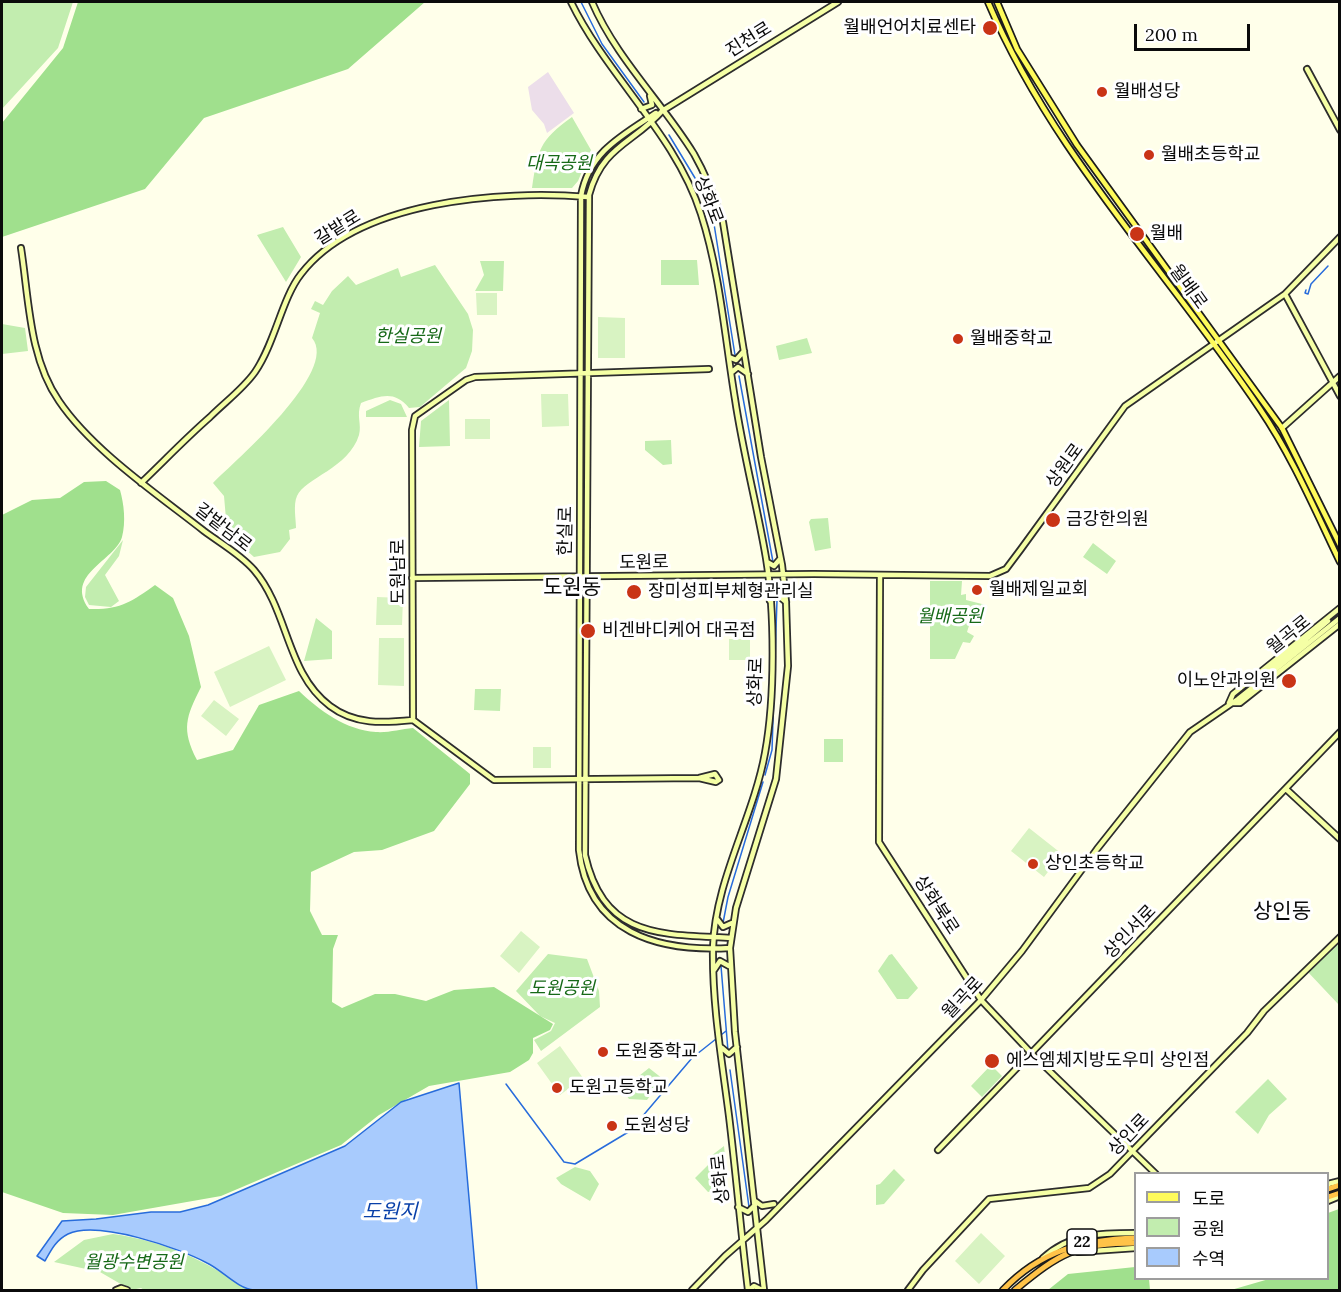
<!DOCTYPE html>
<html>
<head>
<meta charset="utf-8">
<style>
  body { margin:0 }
  #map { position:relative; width:1341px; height:1292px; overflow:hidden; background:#ffffea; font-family:Lora,"Noto Sans KR",serif }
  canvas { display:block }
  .frame { position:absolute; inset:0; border:3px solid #0b0b0b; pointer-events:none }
  .legend { position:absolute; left:1134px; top:1172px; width:195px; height:108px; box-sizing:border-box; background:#fff; border:2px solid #9d9d9d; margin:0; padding:8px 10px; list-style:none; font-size:18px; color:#0b0b0b }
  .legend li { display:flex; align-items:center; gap:12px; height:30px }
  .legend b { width:30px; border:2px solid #9d9d9d }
  .scale { position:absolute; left:1134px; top:24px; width:116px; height:27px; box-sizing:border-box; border:3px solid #0b0b0b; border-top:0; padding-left:8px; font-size:18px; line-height:21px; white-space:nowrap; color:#0b0b0b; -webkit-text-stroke:4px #fff; paint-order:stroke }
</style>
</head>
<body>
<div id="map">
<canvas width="1341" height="1292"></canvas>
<div class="frame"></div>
<ul class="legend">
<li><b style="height:8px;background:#fffb5a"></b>도로</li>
<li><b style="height:16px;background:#c2edaf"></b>공원</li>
<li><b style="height:16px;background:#a8cbfd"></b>수역</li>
</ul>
<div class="scale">200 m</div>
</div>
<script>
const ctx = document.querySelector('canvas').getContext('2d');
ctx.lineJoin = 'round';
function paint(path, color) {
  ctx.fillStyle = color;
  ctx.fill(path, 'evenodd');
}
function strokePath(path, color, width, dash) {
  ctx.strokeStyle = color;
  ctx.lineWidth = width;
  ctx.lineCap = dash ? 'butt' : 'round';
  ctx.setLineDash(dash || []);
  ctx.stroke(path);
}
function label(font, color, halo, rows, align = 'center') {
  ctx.font = font + ' Lora,"Noto Sans KR",serif';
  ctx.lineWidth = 6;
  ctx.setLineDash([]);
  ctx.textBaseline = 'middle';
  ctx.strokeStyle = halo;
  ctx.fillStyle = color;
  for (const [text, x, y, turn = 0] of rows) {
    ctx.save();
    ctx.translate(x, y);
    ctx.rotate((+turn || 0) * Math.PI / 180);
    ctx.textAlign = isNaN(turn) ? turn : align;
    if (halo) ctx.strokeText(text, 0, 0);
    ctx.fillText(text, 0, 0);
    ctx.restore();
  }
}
const industrial = new Path2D(`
  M 548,72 L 574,113 L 547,133 L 544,124 L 532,110 L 528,87 Z`);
const green = new Path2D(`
  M 2,2 L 73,2 L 58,48 L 2,109 Z
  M 572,117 L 591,150 L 578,181 L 572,188 L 532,188 C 538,149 539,141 572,117 Z
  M 283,227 L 301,257 L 286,282 L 257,235 Z
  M 661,260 L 697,260 L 699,285 L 661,285 Z
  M 480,261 L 504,261 L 503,291 L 475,291 L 484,275 Z
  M 435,265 L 468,314 L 473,330 L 472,351 L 466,368 L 420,407 L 409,408 C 394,390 381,396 361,403 C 356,416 362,424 359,435 C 349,468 305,478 297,496 C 293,505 296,519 296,528 L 289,530 L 290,539 L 280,552 L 254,557 L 220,527 L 226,519 L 224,496 L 213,483 C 235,461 340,371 312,338 L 320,313 L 311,309 L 315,301 L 323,305 L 332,291 L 348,276 L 356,285 L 398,268 L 401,277 Z
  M 2,324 L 25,328 L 28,351 L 2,354 Z
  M 807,338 L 812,353 L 779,360 L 776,346 Z
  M 390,400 L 401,404 L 407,417 L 366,417 L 366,411 Z
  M 449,400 L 450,446 L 419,447 L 421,421 Z
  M 671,440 L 672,464 L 663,465 L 645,450 L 645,441 Z
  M 828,518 L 831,548 L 815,551 L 809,522 L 811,519 Z
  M 123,540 L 119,556 L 105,575 L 119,601 L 111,607 L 89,605 L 85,597 L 86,587 Z
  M 1093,543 L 1116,561 L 1107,574 L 1083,557 Z
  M 930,581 L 962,581 L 961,595 L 966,594 L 966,600 L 986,605 L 983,617 L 972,616 L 967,632 L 974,636 L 970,643 L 963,642 L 955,659 L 930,659 Z
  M 316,618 L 332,631 L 332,659 L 304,661 Z
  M 475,689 L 501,689 L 500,711 L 474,710 Z
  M 824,739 L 843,739 L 843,762 L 824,762 Z
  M 1339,938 L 1339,1005 L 1307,971 Z
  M 548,954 L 587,959 L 599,991 L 600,1007 L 541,1051 L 534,1040 L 551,1031 L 555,1023 L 540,1016 L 516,991 Z
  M 892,954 L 918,988 L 908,999 L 897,999 L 878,971 L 889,955 Z
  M 991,1065 L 1002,1076 L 982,1097 L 971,1086 Z
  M 649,1068 L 663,1079 L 647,1100 L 629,1099 L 624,1092 L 625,1087 Z
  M 1268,1079 L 1287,1099 L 1269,1115 L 1258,1134 L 1235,1112 Z
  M 724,1146 L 727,1176 L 712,1191 L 708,1192 L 695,1178 L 710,1163 L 711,1156 Z
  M 575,1167 L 590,1171 L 599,1184 L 590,1201 L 561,1184 L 556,1178 Z
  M 894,1169 L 905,1180 L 884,1204 L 876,1205 L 876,1185 L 880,1184 Z
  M 113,1234 C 167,1242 204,1260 249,1290 L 144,1290 L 141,1288 L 131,1290 L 100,1272 L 54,1262 L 84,1240 Z`);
const forest = new Path2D(`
  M 78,2 L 425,2 L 348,69 L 204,118 L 145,189 L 2,237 L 2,123 L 63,48 Z
  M 106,481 L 120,490 C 124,504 126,522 122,537 C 115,561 64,574 89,609 C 120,610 131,602 155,585 L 173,598 L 189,636 L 201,687 C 186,717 181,729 197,760 L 233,750 L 259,705 L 299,691 C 320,711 346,730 376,732 C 388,733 401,729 413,728 L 470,774 L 470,784 L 434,831 L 382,850 L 354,852 L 311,872 L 310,911 L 322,935 L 338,935 L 333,949 L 332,1002 L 342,1008 L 375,994 L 395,994 L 426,1001 L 454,990 L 494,987 L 553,1024 L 550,1030 L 533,1038 L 533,1053 L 529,1060 L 510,1072 L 429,1086 L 379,1115 L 341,1145 L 221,1196 L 113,1215 L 63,1213 L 2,1192 L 2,515 L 32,500 L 60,498 L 84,482 Z
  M 1339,1209 L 1339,1290 L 1231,1290 L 1269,1279 L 1328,1278 L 1328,1213 Z
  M 1135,1267 L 1136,1278 L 1149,1279 L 1150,1290 L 1048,1290 L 1068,1274 Z`);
const pitch = new Path2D(`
  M 476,293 L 497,293 L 497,315 L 477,315 Z
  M 598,317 L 625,318 L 625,358 L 598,358 Z
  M 541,394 L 568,394 L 569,426 L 542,427 Z
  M 465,419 L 490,419 L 490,439 L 465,439 Z
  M 377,597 L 403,598 L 402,625 L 376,625 Z
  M 379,638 L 404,638 L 404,686 L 378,685 Z
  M 729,639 L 750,639 L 750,660 L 729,660 Z
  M 269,646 L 286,680 L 230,707 L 214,672 Z
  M 214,700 L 239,719 L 226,736 L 201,716 Z
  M 533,747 L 551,747 L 551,768 L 533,768 Z
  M 1029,828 L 1062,854 L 1044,877 L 1011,851 Z
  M 521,931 L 540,947 L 519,973 L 500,956 Z
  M 560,1046 L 583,1078 L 560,1095 L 537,1063 Z
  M 981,1233 L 1005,1256 L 979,1284 L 955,1261 Z`);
const water = new Path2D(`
  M 459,1083 L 477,1290 C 403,1291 327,1292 254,1290 C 238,1289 222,1270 207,1263 C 179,1248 98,1220 68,1234 C 56,1240 51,1250 45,1261 L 37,1256 L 62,1221 L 96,1219 L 151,1212 L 180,1212 L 208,1205 L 345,1146 L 401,1102 Z`);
const stream = new Path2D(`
  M 581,2 L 602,44 L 644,102
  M 669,135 L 695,178 L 714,224 L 735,355
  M 1306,290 L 1305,293 L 1308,294 L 1311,284 L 1328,266
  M 739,376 L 773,562
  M 765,775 L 772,750 L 777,600
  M 723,923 L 728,897 L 763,782
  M 721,966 L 728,1051
  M 730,1070 L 749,1207
  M 506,1084 L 564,1162 L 575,1164 L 630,1131 L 692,1058 L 726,1031`);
const secondary = new Path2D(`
  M 571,2 C 607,76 676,135 701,214 C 720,273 725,338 735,399 C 743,453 757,505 766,558 C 775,613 775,699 765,753 C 753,819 715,880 713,948 C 712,1004 722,1061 729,1116 C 736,1174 741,1232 748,1290
  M 592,2 C 616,58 662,102 694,154 C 706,175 715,198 723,222 L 761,457 L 782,565 L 786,602 L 788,666 L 776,779 L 736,908 L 730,948 L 735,1032 L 764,1290
  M 1307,69 L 1340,130
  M 641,109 L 652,105 L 650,96
  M 663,110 C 633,144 602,146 589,195 L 585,855 C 604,939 661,934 731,938
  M 662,111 L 838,2
  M 656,113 C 621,136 589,152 581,196 L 579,850 C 588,933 658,952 730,948
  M 21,248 C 29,299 29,358 59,401 C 92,450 157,494 204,531 C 220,543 240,554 254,570 C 289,611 286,673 330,706 C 355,725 383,723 413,720
  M 1285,294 L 1340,396
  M 729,357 L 736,360 L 744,351
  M 732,372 L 738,367 L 748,374
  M 1282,428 L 1340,376
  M 141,483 C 164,461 186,438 210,417 C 225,402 243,389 255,372 C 275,343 282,298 301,274 C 358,200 502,190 588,197
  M 767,562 L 774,566 L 780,559
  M 880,575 L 879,842 L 981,1000 L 1031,1053 L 1156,1174
  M 412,578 L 814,574 L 990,576 L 1006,569 L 1021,549 L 1125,406 L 1285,294 L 1340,237
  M 770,601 L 775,596 L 779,596 L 786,602
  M 1270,669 L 1328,621
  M 1229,703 L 1233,694 L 1340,608
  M 1232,703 L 1240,703 L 1340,624
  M 699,778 L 716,782 L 719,780 L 715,774 L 699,778 L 494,780 L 413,720 L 412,430 L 415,416 L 466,380 L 475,377 L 709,369
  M 1286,789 L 1340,839
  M 717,919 L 723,927 L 732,923
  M 714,970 L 720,961 L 729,966
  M 722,1048 L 729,1054 L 737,1047
  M 938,1150 L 1340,732
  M 1328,1184 L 1340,1181
  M 755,1201 L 762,1206 L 774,1204
  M 1328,1201 L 1340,1196
  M 738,1207 L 748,1212 L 755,1205
  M 1078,1252 L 1136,1248
  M 1043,1258 C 1070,1233 1101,1233 1136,1233
  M 116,1290 L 121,1288 L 127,1290
  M 692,1290 L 725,1256 L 766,1220 L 981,1000 L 1022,951 L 1097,849 L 1190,732 L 1238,699 L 1340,618
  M 749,1290 L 754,1286 L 762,1290
  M 908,1290 L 923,1270 L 989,1199 L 1089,1188 L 1110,1174 L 1247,1033 L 1264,1011 L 1340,937`);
const primary = new Path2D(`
  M 988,2 C 1052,153 1169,273 1260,409 C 1292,456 1315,510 1340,562
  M 997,2 L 1017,49 L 1077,145 L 1282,428 L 1340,545`);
const highway = new Path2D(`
  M 1328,1189 L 1340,1185
  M 1328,1197 L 1340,1193
  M 1003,1290 C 1041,1250 1083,1240 1136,1238
  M 1015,1290 C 1060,1253 1076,1243 1136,1243`);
const markers = [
  [990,28,8,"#c93416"],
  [1102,92,6,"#c93416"],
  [1149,155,6,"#c93416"],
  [1137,234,8,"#c93416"],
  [958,339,6,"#c93416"],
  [1053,520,8,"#c93416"],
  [977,590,6,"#c93416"],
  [634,592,8,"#c93416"],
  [588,631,8,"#c93416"],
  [1289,681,8,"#c93416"],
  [1033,864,6,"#c93416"],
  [603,1052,6,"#c93416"],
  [992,1061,8,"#c93416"],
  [557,1088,6,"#c93416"],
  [612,1126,6,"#c93416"]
];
const shields = [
  [1082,1242,30]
];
const shieldNames = [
  ["22",1082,1242]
];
const poiNames = [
  ["월배언어치료센타",976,28,"right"],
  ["월배성당",1114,92],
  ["월배초등학교",1161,155],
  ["월배",1150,234],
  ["월배중학교",970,339],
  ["금강한의원",1066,520],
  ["월배제일교회",989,590],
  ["장미성피부체형관리실",648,592],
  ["비겐바디케어 대곡점",602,631],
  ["이노안과의원",1276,681,"right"],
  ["상인초등학교",1045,864],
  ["도원중학교",615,1052],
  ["에스엠체지방도우미 상인점",1006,1061],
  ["도원고등학교",569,1088],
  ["도원성당",624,1126]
];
const streetNames = [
  ["진천로",749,40,-32],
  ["상화로",708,200,69],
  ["갈밭로",338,228,-32],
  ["월배로",1188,287,54],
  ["상원로",1065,466,-54],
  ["갈밭남로",223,528,38],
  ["한실로",566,531,-89],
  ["도원로",644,563,-1],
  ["도원남로",399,572,-90],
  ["월곡로",1289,635,-39],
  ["상화로",756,682,-88],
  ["상화북로",936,905,57],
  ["상인서로",1130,932,-46],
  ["월곡로",963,998,-47],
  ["상인로",1129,1135,-46],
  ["상화로",721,1179,-96]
];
const parkNames = [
  ["대곡공원",559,164],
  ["한실공원",408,337],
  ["월배공원",950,617],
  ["도원공원",562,989],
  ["월광수변공원",134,1263]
];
const waterNames = [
  ["도원지",390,1212]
];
const quarterNames = [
  ["도원동",572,588],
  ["상인동",1282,912]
];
paint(industrial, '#ecdeea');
paint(green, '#c2edaf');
paint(forest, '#a0e08d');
paint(pitch, '#d8f3c2');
paint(water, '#a8cbfd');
strokePath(water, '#286cdb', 1.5);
strokePath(stream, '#286cdb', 1.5);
strokePath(secondary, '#2d2d2d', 8);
strokePath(primary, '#1c1c1c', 8);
strokePath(highway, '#1c1c1c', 8);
strokePath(secondary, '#f5ffa5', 4.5);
strokePath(primary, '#fffb5a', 4.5);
strokePath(highway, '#ffc348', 5);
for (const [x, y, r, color] of markers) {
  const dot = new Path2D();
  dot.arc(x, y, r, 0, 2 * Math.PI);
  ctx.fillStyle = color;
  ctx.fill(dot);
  strokePath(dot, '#fff', 2);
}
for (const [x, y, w] of shields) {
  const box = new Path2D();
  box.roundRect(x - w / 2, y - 13, w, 26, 4.5);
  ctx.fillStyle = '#fff';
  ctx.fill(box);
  strokePath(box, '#0b0b0b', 1.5);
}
label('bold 16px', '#0b0b0b', null, shieldNames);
label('18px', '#0b0b0b', '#fff', poiNames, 'left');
label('18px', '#0b0b0b', '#fff', streetNames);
label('italic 18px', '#166917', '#fff', parkNames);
label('italic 20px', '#0940a9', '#fff', waterNames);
label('21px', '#0b0b0b', '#fff', quarterNames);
</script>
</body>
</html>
